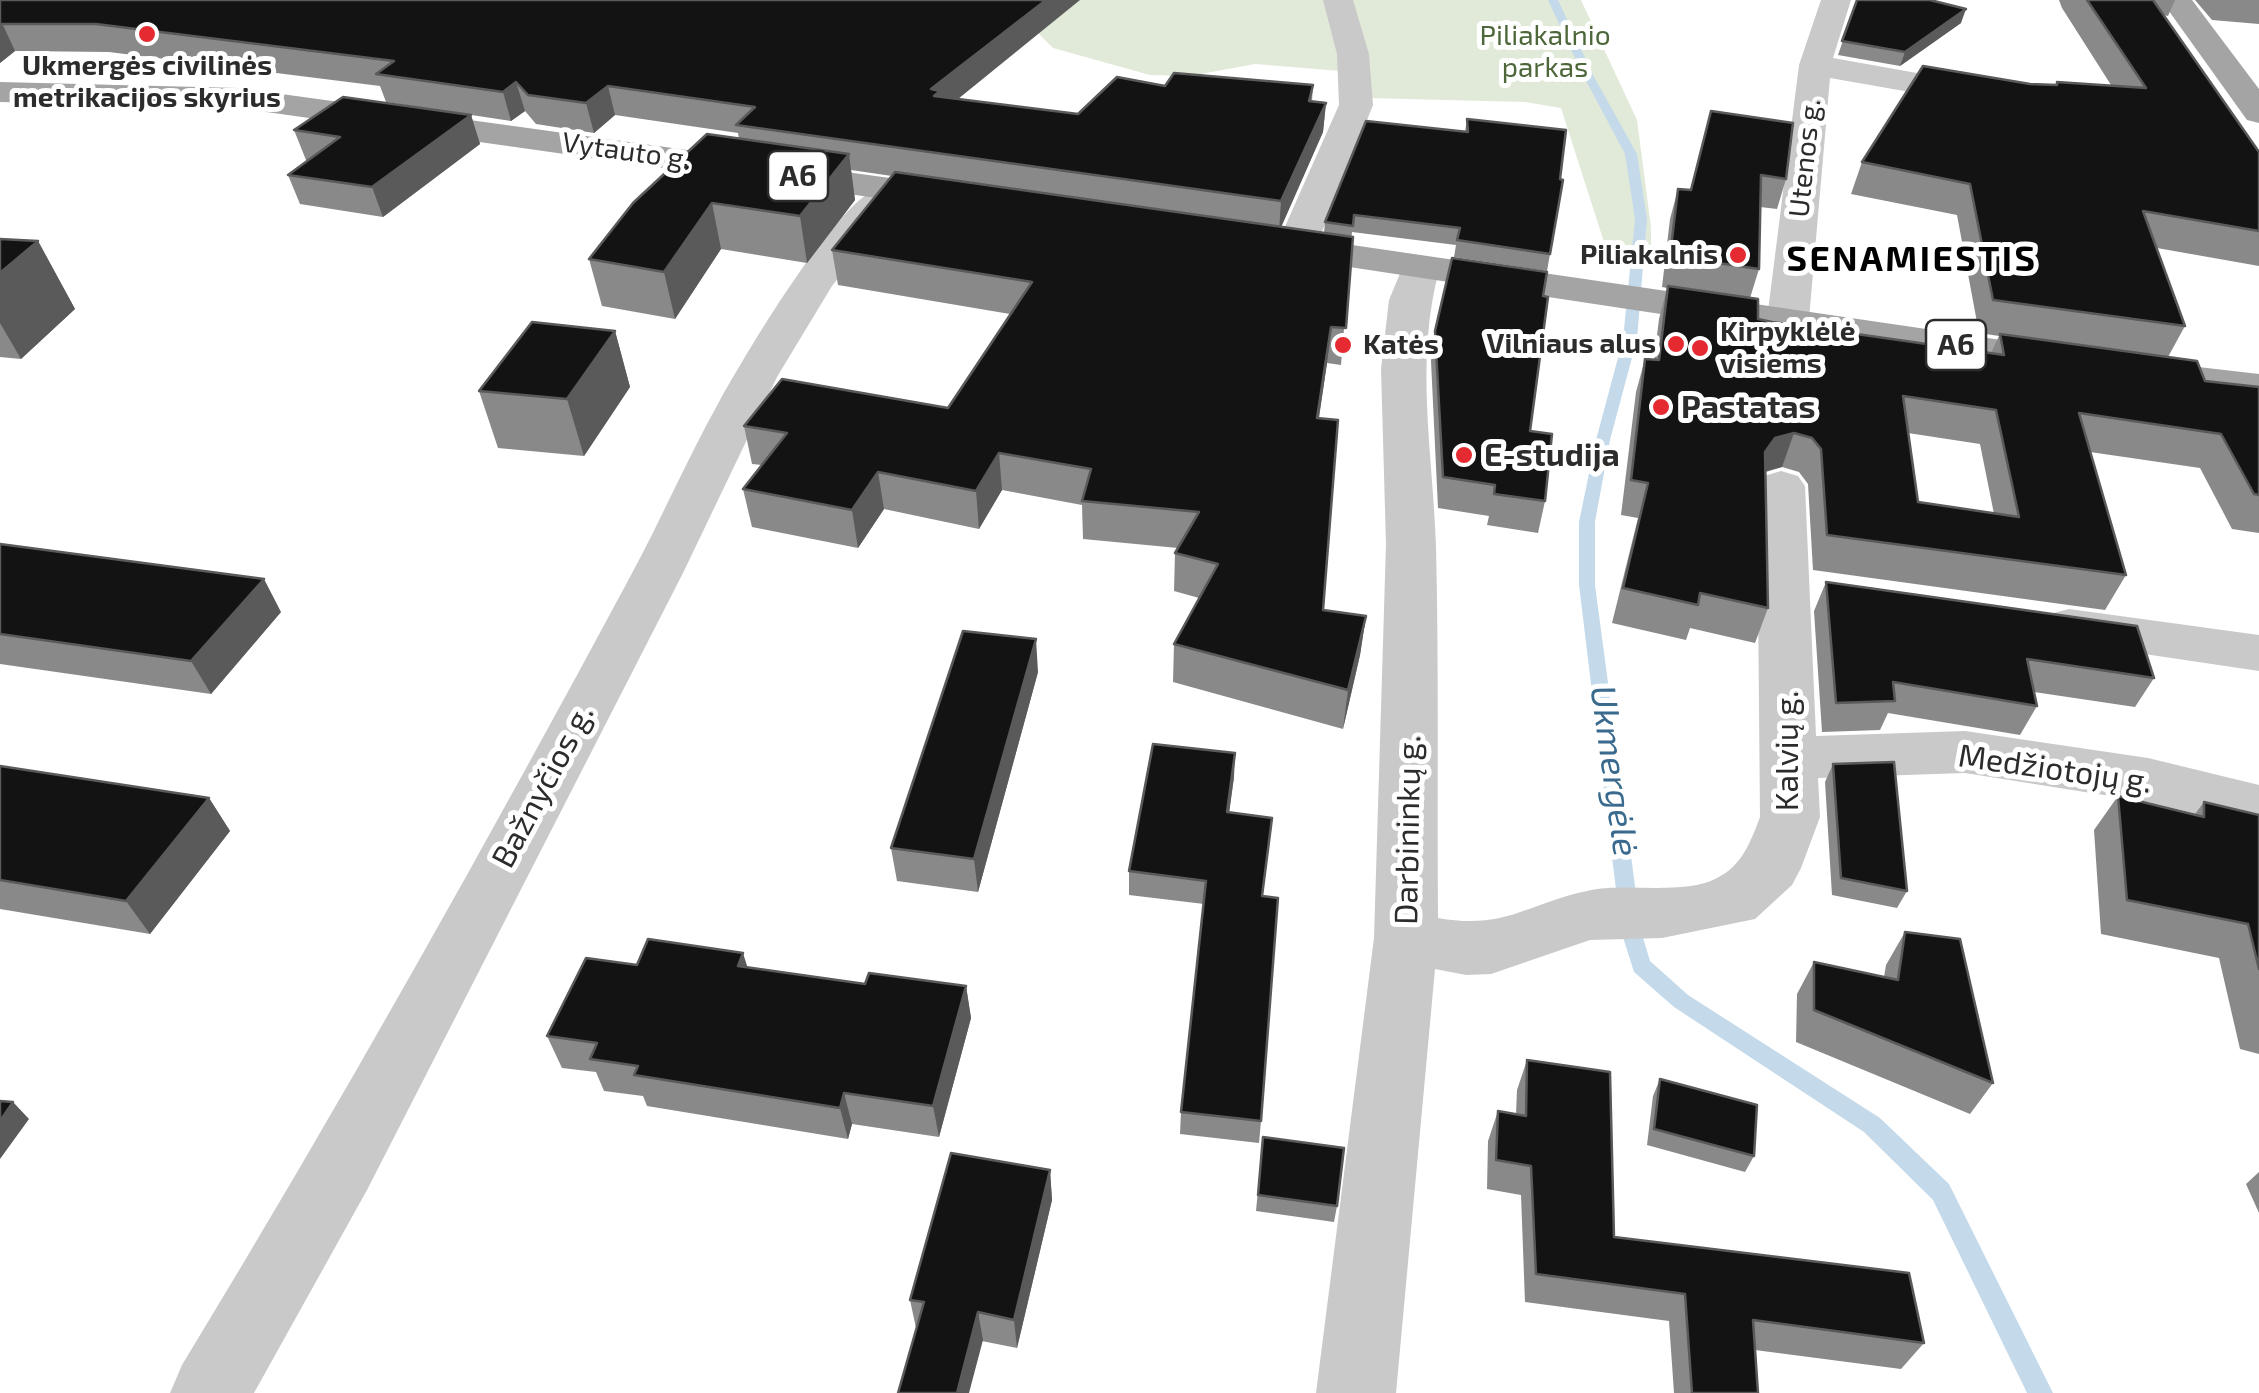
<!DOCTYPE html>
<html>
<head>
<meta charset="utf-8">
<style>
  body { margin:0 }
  canvas { display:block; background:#fff }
</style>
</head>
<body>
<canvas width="2259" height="1393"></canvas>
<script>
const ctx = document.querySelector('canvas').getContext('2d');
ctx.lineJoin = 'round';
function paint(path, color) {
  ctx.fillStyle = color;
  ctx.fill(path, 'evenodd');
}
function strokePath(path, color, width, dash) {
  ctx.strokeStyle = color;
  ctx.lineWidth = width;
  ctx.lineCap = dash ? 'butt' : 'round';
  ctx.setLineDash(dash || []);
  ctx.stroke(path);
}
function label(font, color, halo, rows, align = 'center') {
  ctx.font = font + ' "Exo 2",sans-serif';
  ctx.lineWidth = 10;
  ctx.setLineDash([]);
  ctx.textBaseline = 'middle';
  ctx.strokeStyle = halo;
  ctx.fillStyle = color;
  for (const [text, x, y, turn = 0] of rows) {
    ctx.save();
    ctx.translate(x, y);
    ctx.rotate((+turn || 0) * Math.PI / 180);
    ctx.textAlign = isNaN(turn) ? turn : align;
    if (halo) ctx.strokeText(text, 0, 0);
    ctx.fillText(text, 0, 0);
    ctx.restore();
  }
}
const green = new Path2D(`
  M 937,0 L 1581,0 L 1637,120 L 1651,227 L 1651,268 L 1611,264 L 1561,108 L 1525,102 L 1367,98 L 1365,73 L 1255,64 L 1190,76 L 1150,75 L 1053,48 L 1025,20 Z`);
const stream = new Path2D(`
  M 1548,0 L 1558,0 L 1593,75 L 1637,154 L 1647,219 L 1637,339 L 1610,440 L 1595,522 L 1595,585 L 1641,931 L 1650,961 L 1688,995 L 1880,1118 L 1949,1184 L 2053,1393 L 2027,1393 L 1933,1200 L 1864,1132 L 1674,1007 L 1634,972 L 1621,931 L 1579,585 L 1579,522 L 1596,440 L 1623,339 L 1635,219 L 1625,154 L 1583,75 Z`);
const street = new Path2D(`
  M 1323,0 L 1353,0 L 1369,54 L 1373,105 L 1315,249 L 1309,257 L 1295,261 L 1281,257 L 1275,249 L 1339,105 L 1337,54 Z
  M 1821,0 L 1851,0 L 1833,58 L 1984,85 L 1996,88 L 2001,95 L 1996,102 L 1984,105 L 1830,78 L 1809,319 L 1803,328 L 1788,332 L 1773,328 L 1767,319 L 1799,65 Z
  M 880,188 L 893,191 L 899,199 L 832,286 L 777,377 L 683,573 L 367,1190 L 254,1393 L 170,1393 L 182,1365 C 339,1107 487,843 630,577 C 661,520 687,459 719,402 C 743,359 837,198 880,188 Z
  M 1420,255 L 1434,259 L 1440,267 C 1414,359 1433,452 1436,546 C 1439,670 1437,794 1438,918 C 1505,930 1526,904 1587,891 C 1623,882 1683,896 1717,878 C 1742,866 1751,841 1760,817 L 1757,486 L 1764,476 L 1781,471 L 1798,476 L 1805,486 L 1816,736 L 1965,731 L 2148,758 L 2259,785 L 2259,829 L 2148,802 L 1965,773 L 1818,778 L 1820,817 L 1801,868 L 1792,885 L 1755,919 L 1662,938 L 1590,940 L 1491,974 L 1466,975 L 1435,969 L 1396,1393 L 1316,1393 L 1374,938 L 1386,544 L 1381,369 L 1389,300 L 1406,259 Z
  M 2069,609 L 2259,635 L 2259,671 L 2050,640 L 2043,627 L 2050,614 Z`);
const primary = new Path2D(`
  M 2161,0 L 2192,0 L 2259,89 L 2259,123 L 2247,120 Z
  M 0,82 L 238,88 L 955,187 L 968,190 L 974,198 L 968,206 L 955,209 L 238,108 L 0,102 Z
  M 1277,234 L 2138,360 L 2259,374 L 2259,400 L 2138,386 L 1263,254 L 1257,246 L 1263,238 Z`);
const wall = new Path2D(`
  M 0,0 L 958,99 L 1078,114 L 1165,86 L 1313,85 L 1312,101 L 1326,103 L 1323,132 L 1281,227 L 1324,233 L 1325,222 L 1465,132 L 1467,119 L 1560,179 L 1563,180 L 1547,271 L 1454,257 L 1456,245 L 1352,232 L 1341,365 L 1327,363 L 1319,418 L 1323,610 L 1366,616 L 1360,655 L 1343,729 L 1173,682 L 1174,644 L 1199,598 L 1174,591 L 1175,553 L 1178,548 L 1083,539 L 1082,505 L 1002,490 L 979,529 L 884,509 L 858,548 L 752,527 L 743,489 L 762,465 L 752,464 L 744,426 L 948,408 L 1010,314 L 838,285 L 832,250 L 892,176 L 851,170 L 855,200 L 807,263 L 721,249 L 675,319 L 602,306 L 589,259 L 739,139 L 738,133 L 615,115 L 594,133 L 536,124 L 525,111 L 511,121 L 386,102 L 380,86 L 109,52 L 15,51 L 0,63 Z
  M 1857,0 L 1961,23 L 1900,66 L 1838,55 Z
  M 2059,0 L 2175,0 L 2168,16 L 2163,15 L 2259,152 L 2259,266 L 2157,248 L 2185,326 L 2168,357 L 2205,381 L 2259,387 L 2259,533 L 2232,529 L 2200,468 L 2090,452 L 2126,575 L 2105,610 L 1813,570 L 1808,484 L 1799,472 L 1782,467 L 1766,472 L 1768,608 L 1755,643 L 1690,628 L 1686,640 L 1612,623 L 1638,518 L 1621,515 L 1636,392 L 1645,359 L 1654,360 L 1659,319 L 1667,288 L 1662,287 L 1670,219 L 1678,189 L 1691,190 L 1711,111 L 1786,179 L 1777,209 L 1760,207 L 1759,269 L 1750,298 L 1758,319 L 1772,322 L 1991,353 L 1999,336 L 1979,333 L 1957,215 L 1851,194 L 1862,162 L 2030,84 L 2111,85 L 2062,8 ZM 1908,433 L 1980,444 L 1994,514 L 1918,502 Z
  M 2195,0 L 2259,0 L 2259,24 L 2212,20 Z
  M 471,115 L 480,144 L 383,217 L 300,204 L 288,175 L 308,160 L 306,160 L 294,130 Z
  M 0,239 L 38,241 L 75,309 L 21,359 L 0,357 Z
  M 615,331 L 630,387 L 584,456 L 498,448 L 479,391 Z
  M 1435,331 L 1530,431 L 1545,501 L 1538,533 L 1487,525 L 1489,516 L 1438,508 L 1431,361 Z
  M 0,544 L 281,612 L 211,694 L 0,664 Z
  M 1826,582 L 2154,678 L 2135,707 L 2034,692 L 2037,706 L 2020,735 L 1888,713 L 1880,730 L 1822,732 L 1814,611 Z
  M 1038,672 L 978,892 L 897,881 L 891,848 Z
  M 1833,764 L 1907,891 L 1897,908 L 1832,895 L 1825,782 Z
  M 0,766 L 209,798 L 230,831 L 150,934 L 0,909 Z
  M 1234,777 L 1229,812 L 1263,896 L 1261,1121 L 1259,1143 L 1180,1134 L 1181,1112 L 1204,904 L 1129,895 L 1129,871 Z
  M 2118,796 L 2195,814 L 2204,802 L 2259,815 L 2259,1054 L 2240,1049 L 2219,958 L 2101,934 L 2094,830 Z
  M 1905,932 L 1993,1083 L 1970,1114 L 1796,1042 L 1797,994 L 1814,962 L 1884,977 L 1886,965 Z
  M 637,965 L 748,968 L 865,984 L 966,986 L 971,1018 L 939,1137 L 852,1124 L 848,1139 L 647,1106 L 643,1096 L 604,1091 L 596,1072 L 562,1068 L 547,1036 Z
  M 1527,1060 L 1614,1237 L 1924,1343 L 1901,1369 L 1755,1350 L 1758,1393 L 1674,1393 L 1669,1321 L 1525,1302 L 1521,1195 L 1487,1189 L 1488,1141 L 1498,1111 L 1516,1114 L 1517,1090 Z
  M 1660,1079 L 1754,1156 L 1745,1172 L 1647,1145 L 1653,1096 Z
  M 1263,1137 L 1337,1206 L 1334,1222 L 1256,1211 Z
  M 1050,1170 L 1052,1200 L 1017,1348 L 916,1328 L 910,1300 Z
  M 2259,1172 L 2259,1213 L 2246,1184 Z`);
const shadedWall = new Path2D(`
  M 1046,0 L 1080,0 L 942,112 L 931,89 Z
  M 1966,9 L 1961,23 L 1900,66 L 1905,52 Z
  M 2,23 L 15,51 L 0,63 L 0,24 Z
  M 516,82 L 525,111 L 511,121 L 503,92 Z
  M 608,86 L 615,115 L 594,133 L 586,103 Z
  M 1326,103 L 1323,132 L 1279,232 L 1281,201 Z
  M 471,115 L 480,144 L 383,217 L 372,187 Z
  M 849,154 L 855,200 L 807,263 L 800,216 Z
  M 712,203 L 721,249 L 675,319 L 664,272 Z
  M 38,241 L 75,309 L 21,359 L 0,323 L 0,273 Z
  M 1331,327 L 1327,363 L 1313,456 L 1317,418 Z
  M 615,331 L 630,387 L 584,456 L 567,399 Z
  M 1794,433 L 1782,467 L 1763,472 L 1765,452 L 1775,438 Z
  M 999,453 L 1002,490 L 979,529 L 976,491 Z
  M 878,472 L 884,509 L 858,548 L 852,510 Z
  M 264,579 L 281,612 L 211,694 L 191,661 Z
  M 1366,616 L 1360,655 L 1343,729 L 1348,690 Z
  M 1036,639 L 1038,672 L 978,892 L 974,859 Z
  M 1235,753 L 1234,777 L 1226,836 L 1227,812 Z
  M 209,798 L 230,831 L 150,934 L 126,901 Z
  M 743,953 L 753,985 L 738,966 Z
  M 966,986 L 971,1018 L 939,1137 L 933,1106 Z
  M 844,1093 L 852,1124 L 848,1139 L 840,1108 Z
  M 13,1102 L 29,1119 L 0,1159 L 0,1121 Z
  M 1050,1170 L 1052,1200 L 1017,1348 L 1014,1320 Z
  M 978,1312 L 983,1340 L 969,1393 L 957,1393 Z`);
const building = new Path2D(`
  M 0,0 L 1046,0 L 931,89 L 940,91 L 934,96 L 1078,114 L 1117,77 L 1165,86 L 1174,73 L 1313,85 L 1309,101 L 1326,103 L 1281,201 L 736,125 L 755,107 L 608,86 L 586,103 L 528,95 L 516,82 L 503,92 L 376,74 L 394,61 L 96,24 L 0,24 Z
  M 1857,0 L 1930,0 L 1966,9 L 1905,52 L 1842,41 Z
  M 2087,0 L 2153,0 L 2259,152 L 2259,231 L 2143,211 L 2185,326 L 1993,300 L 1970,184 L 1862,162 L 1923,66 L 2030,84 L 2057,85 L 2057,82 L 2146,88 Z
  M 343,97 L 471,115 L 372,187 L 288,175 L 340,137 L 294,130 Z
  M 1711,111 L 1793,123 L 1786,179 L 1761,175 L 1759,269 L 1670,256 L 1678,189 L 1691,190 Z
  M 1467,119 L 1566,130 L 1560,179 L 1563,180 L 1550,254 L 1457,240 L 1460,228 L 1354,215 L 1353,226 L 1325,222 L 1366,121 L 1468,132 Z
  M 707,134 L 849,154 L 800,216 L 712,203 L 664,272 L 589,259 L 633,203 Z
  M 895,172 L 1353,237 L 1346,328 L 1331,327 L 1317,418 L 1338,420 L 1323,610 L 1366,616 L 1348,690 L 1174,644 L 1218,564 L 1175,553 L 1199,512 L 1082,501 L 1091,469 L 999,453 L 976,491 L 878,472 L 852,510 L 743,489 L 787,433 L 744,426 L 782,379 L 948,408 L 1032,282 L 832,250 Z
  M 0,239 L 38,241 L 0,273 Z
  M 1452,258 L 1547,272 L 1543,296 L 1548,297 L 1530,431 L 1552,434 L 1545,501 L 1494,494 L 1495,485 L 1443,477 L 1435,331 Z
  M 1668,286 L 1758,299 L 1758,319 L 1772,322 L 2004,355 L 2000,334 L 2197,361 L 2205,381 L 2259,387 L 2259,495 L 2254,494 L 2221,434 L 2079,413 L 2126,575 L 1827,535 L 1821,449 L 1812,438 L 1794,433 L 1775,438 L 1765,452 L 1768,608 L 1700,593 L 1698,605 L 1623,588 L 1648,483 L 1631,480 L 1645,359 L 1659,360 ZM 1903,396 L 1996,410 L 2019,517 L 1918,502 Z
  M 532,322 L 615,331 L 567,399 L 479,391 Z
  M 0,544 L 264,579 L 191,661 L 0,634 Z
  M 1826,582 L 2137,626 L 2154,678 L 2027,659 L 2037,706 L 1893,682 L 1895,701 L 1836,703 Z
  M 963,631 L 1036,639 L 974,859 L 891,848 Z
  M 1153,744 L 1235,753 L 1227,812 L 1272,818 L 1262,896 L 1278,898 L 1261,1121 L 1181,1112 L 1206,881 L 1129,871 Z
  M 1894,762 L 1907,891 L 1841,878 L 1833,764 Z
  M 0,766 L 209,798 L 126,901 L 0,880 Z
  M 2118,796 L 2204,817 L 2204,802 L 2259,815 L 2259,969 L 2248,924 L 2127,900 Z
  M 1905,932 L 1960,939 L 1993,1083 L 1814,1010 L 1814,962 L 1898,980 Z
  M 648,939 L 743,953 L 738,966 L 865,984 L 869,973 L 966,986 L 933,1106 L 844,1093 L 840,1108 L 634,1075 L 638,1066 L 590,1059 L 597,1043 L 547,1036 L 586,958 L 637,965 Z
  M 1527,1060 L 1610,1072 L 1614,1237 L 1909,1273 L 1924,1343 L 1753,1320 L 1758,1393 L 1692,1393 L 1685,1294 L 1536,1274 L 1531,1166 L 1496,1160 L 1498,1111 L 1526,1116 Z
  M 1660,1079 L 1757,1105 L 1754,1156 L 1654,1129 Z
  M 0,1101 L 13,1102 L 0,1121 Z
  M 1263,1137 L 1344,1148 L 1337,1206 L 1258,1195 Z
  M 951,1153 L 1050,1170 L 1014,1320 L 978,1312 L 957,1393 L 898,1393 L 924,1302 L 910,1300 Z`);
const markers = [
  [147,34,10,"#e52b31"],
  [1738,255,10,"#e52b31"],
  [1676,344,10,"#e52b31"],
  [1343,345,10,"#e52b31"],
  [1700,348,10,"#e52b31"],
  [1661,407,10,"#e52b31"],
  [1464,455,10,"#e52b31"]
];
const farParknames = [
  ["Piliakalnio",1545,36],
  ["parkas",1545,68]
];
const farPoinames = [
  ["Ukmergės civilinės",147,66,"center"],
  ["metrikacijos skyrius",147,98,"center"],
  ["Piliakalnis",1718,255],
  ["Kirpyklėlė",1720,332,"left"],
  ["visiems",1720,364,"left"],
  ["Vilniaus alus",1656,344],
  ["Katės",1363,345,"left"]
];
const farStreetnames = [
  ["Vytauto g.",626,151,8],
  ["Utenos g.",1805,158,-84]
];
const shields = [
  [798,176,60],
  [1956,345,60]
];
const shieldNames = [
  ["A6",798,176],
  ["A6",1956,345]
];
const poiNames = [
  ["Pastatas",1681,407],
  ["E-studija",1484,455]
];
const streetNames = [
  ["Kalvių g.",1787,751,-90],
  ["Medžiotojų g.",2055,769,8],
  ["Bažnyčios g.",543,786,-62],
  ["Darbininkų g.",1408,830,-89]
];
const farDistrictnames = [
  ["SENAMIESTIS",1912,259]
];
const waterNames = [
  ["Ukmergėlė",1614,771,82]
];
paint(green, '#e1ead9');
paint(stream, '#c4daea');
paint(street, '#c9c9c9');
paint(primary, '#a4a4a4');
paint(wall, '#898989');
paint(shadedWall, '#5a5a5a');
paint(building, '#131313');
strokePath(building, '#5a5a5a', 2.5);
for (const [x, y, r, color] of markers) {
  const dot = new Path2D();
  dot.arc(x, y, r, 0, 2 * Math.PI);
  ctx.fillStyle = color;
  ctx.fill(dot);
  strokePath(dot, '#fff', 4);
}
label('28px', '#4d673a', '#fff', farParknames);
label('bold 28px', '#2c2c2c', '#fff', farPoinames, 'right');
label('28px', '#2c2c2c', '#fff', farStreetnames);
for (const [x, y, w] of shields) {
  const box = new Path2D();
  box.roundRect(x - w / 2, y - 25, w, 50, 8);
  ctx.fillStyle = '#fff';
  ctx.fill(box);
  strokePath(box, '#2c2c2c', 2.5);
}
label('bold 30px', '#2c2c2c', null, shieldNames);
label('bold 32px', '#2c2c2c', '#fff', poiNames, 'left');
label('32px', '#2c2c2c', '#fff', streetNames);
ctx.letterSpacing = '2.5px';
label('bold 35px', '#000', '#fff', farDistrictnames);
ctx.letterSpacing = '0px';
label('italic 35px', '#3a6a8d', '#fff', waterNames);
</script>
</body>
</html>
